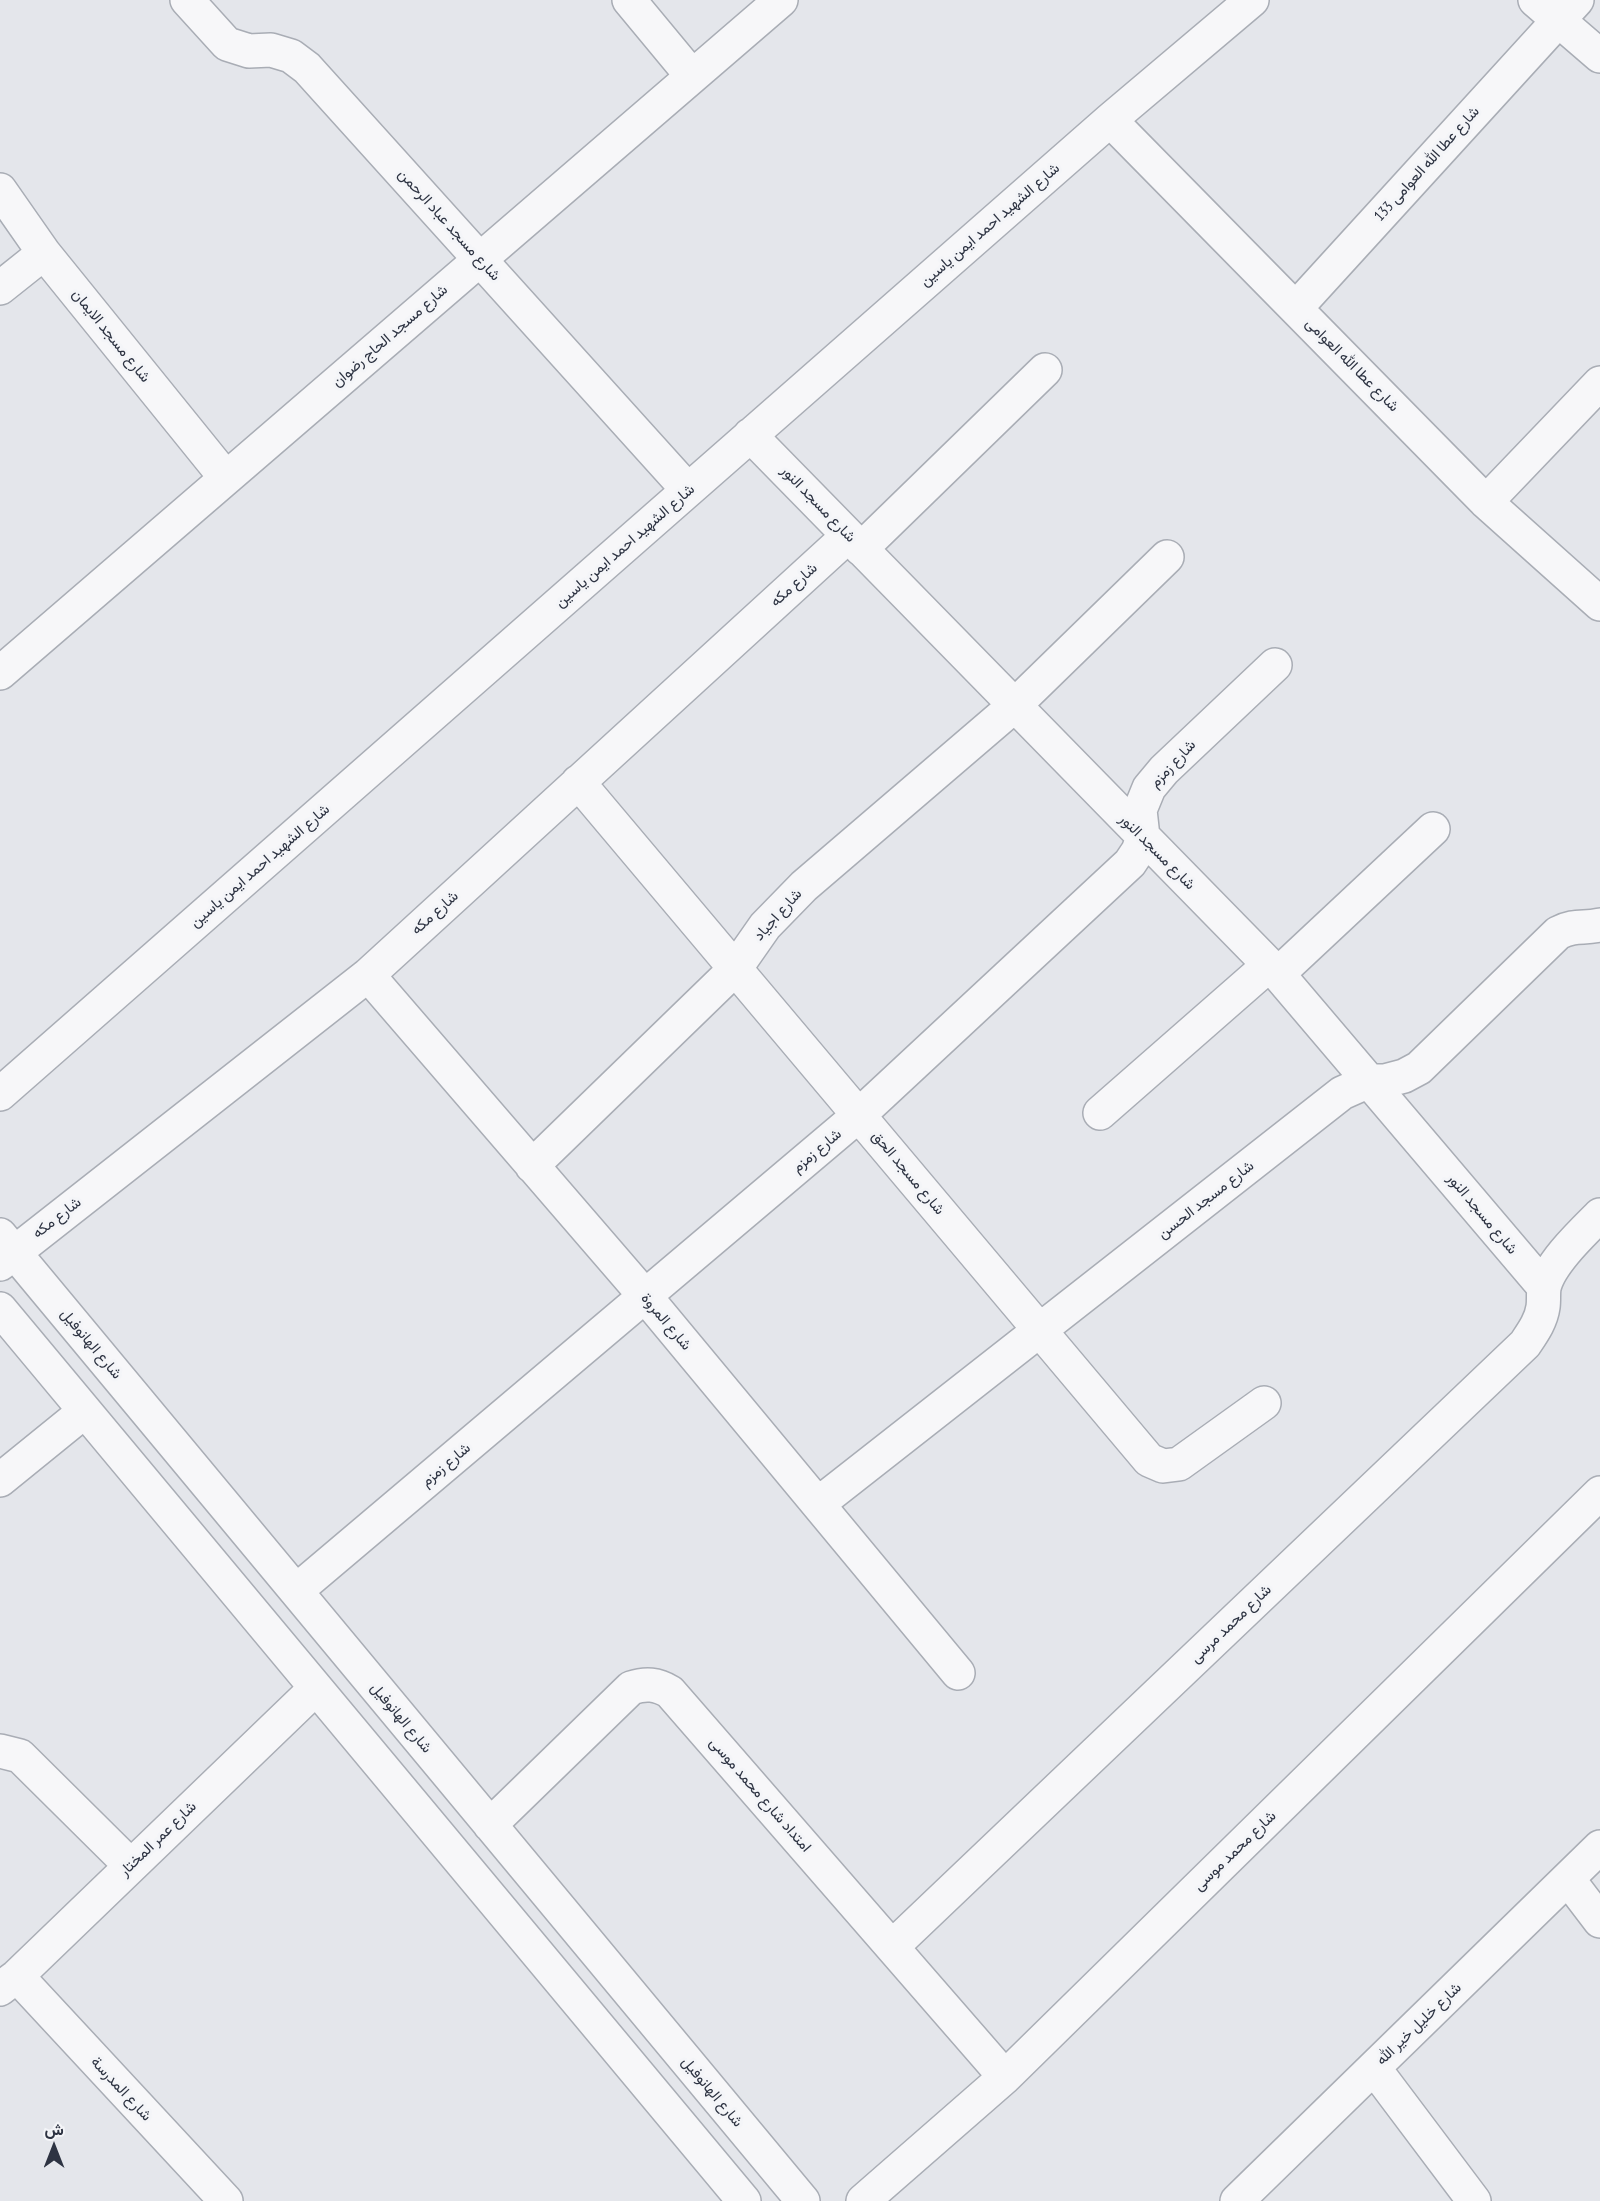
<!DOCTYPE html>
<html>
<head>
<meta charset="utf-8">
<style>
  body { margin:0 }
  #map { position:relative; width:1600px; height:2201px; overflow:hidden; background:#e4e6eb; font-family:"PT Sans Narrow",Vazirmatn,sans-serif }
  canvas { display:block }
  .north { position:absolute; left:24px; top:2117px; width:60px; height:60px; -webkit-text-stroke:4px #f4f5f8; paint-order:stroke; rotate:0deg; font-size:16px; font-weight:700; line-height:24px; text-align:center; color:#2d3342 }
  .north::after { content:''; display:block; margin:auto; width:21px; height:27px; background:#2d3342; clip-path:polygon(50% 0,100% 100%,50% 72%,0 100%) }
</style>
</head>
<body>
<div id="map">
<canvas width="1600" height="2201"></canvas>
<div class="north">ش</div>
</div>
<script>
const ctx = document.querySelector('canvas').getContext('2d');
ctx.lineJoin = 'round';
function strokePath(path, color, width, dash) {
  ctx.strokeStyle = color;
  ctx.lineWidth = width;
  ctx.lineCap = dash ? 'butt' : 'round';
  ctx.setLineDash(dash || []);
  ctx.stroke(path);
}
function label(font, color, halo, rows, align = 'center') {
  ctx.font = font + ' "PT Sans Narrow",Vazirmatn,sans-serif';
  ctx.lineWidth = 6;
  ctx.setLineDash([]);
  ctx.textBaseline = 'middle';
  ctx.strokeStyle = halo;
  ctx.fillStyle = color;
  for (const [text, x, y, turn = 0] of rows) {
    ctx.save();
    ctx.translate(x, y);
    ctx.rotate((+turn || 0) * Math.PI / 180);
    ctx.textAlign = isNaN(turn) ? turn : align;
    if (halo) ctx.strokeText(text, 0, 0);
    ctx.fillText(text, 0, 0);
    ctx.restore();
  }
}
const minor = new Path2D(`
  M 187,0 L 227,44 L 249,51 L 271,50 L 291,56 L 307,68 L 688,490
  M 629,0 L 692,76
  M 1535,0 L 1600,56
  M 1110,120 L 1486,502 L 1600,604
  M 0,190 L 44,253 L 226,478
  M 0,288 L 44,253
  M 1296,308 L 1577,0
  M 750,435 L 1278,974 L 1544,1287
  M 1486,502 L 1600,383
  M 861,549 L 1045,370
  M 0,673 L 781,0
  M 578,782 L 1149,1460 L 1163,1466 L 1179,1464 L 1264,1403
  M 1278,974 L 1433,829
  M 368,975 L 645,1296 L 958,1673
  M 0,1094 L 1110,120 L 1252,0
  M 1100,1113 L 1269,965
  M 532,1166 L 735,969 L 765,926 L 804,886 L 1014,706 L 1167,557
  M 0,1235 L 803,2201
  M 0,1264 L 368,975 L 848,536
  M 0,1309 L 744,2201
  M 0,1480 L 85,1411
  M 818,1504 L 1342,1093 L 1369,1081 L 1385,1081 L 1404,1076 L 1419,1068 L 1558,933 C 1576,924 1583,929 1600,925
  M 296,1591 L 859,1115 L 1130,863 L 1138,851 L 1143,837 L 1140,810 L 1149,788 L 1164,770 L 1275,665
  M 0,1751 L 20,1756 L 131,1866
  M 490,1825 L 631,1688 C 646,1683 657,1684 670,1692 L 1005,2077
  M 1568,1879 L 1600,1921
  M 892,1947 L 1525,1344 C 1533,1332 1541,1321 1543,1307 C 1544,1301 1543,1294 1544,1288 C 1549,1264 1582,1233 1600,1215
  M 17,1976 L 226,2201
  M 0,1989 L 17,1976 L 316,1688
  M 1374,2068 L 1474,2201
  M 863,2201 L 1005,2077 L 1600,1493
  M 1237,2201 L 1600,1847`);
const streetNames = [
  ["شارع عطا الله العوامى 133",1427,164,-48],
  ["شارع مسجد عباد الرحمن",449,225,48],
  ["شارع الشهيد احمد ايمن ياسين",990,225,-41],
  ["شارع مسجد الايمان",111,336,51],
  ["شارع مسجد الحاج رضوان",390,336,-41],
  ["شارع عطا الله العوامى",1352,365,45],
  ["شارع مسجد النور",818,504,46],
  ["شارع الشهيد احمد ايمن ياسين",625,546,-41],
  ["شارع مكه",794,585,-42],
  ["شارع زمزم",1173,764,-47],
  ["شارع مسجد النور",1157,852,45],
  ["شارع الشهيد احمد ايمن ياسين",260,866,-41],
  ["شارع مكه",435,913,-42],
  ["شارع اجياد",778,915,-48],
  ["شارع زمزم",817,1151,-40],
  ["شارع مسجد الحق",908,1173,50],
  ["شارع مسجد الحسن",1206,1200,-38],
  ["شارع مسجد النور",1482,1214,50],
  ["شارع مكه",57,1218,-38],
  ["شارع المروة",666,1322,50],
  ["شارع الهانوفيل",91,1344,50],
  ["شارع زمزم",446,1465,-40],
  ["شارع محمد مرسى",1231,1624,-44],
  ["شارع الهانوفيل",401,1718,50],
  ["امتداد شارع محمد موسى",760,1795,49],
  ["شارع عمر المختار",158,1839,-44],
  ["شارع محمد موسى",1235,1851,-44],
  ["شارع خليل خير الله",1419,2024,-44],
  ["شارع المدرسة",121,2089,47],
  ["شارع الهانوفيل",712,2092,50]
];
strokePath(minor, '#a9adb5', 36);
strokePath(minor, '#f7f7f9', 33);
label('15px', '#2d3342', '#f4f5f8', streetNames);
</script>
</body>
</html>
